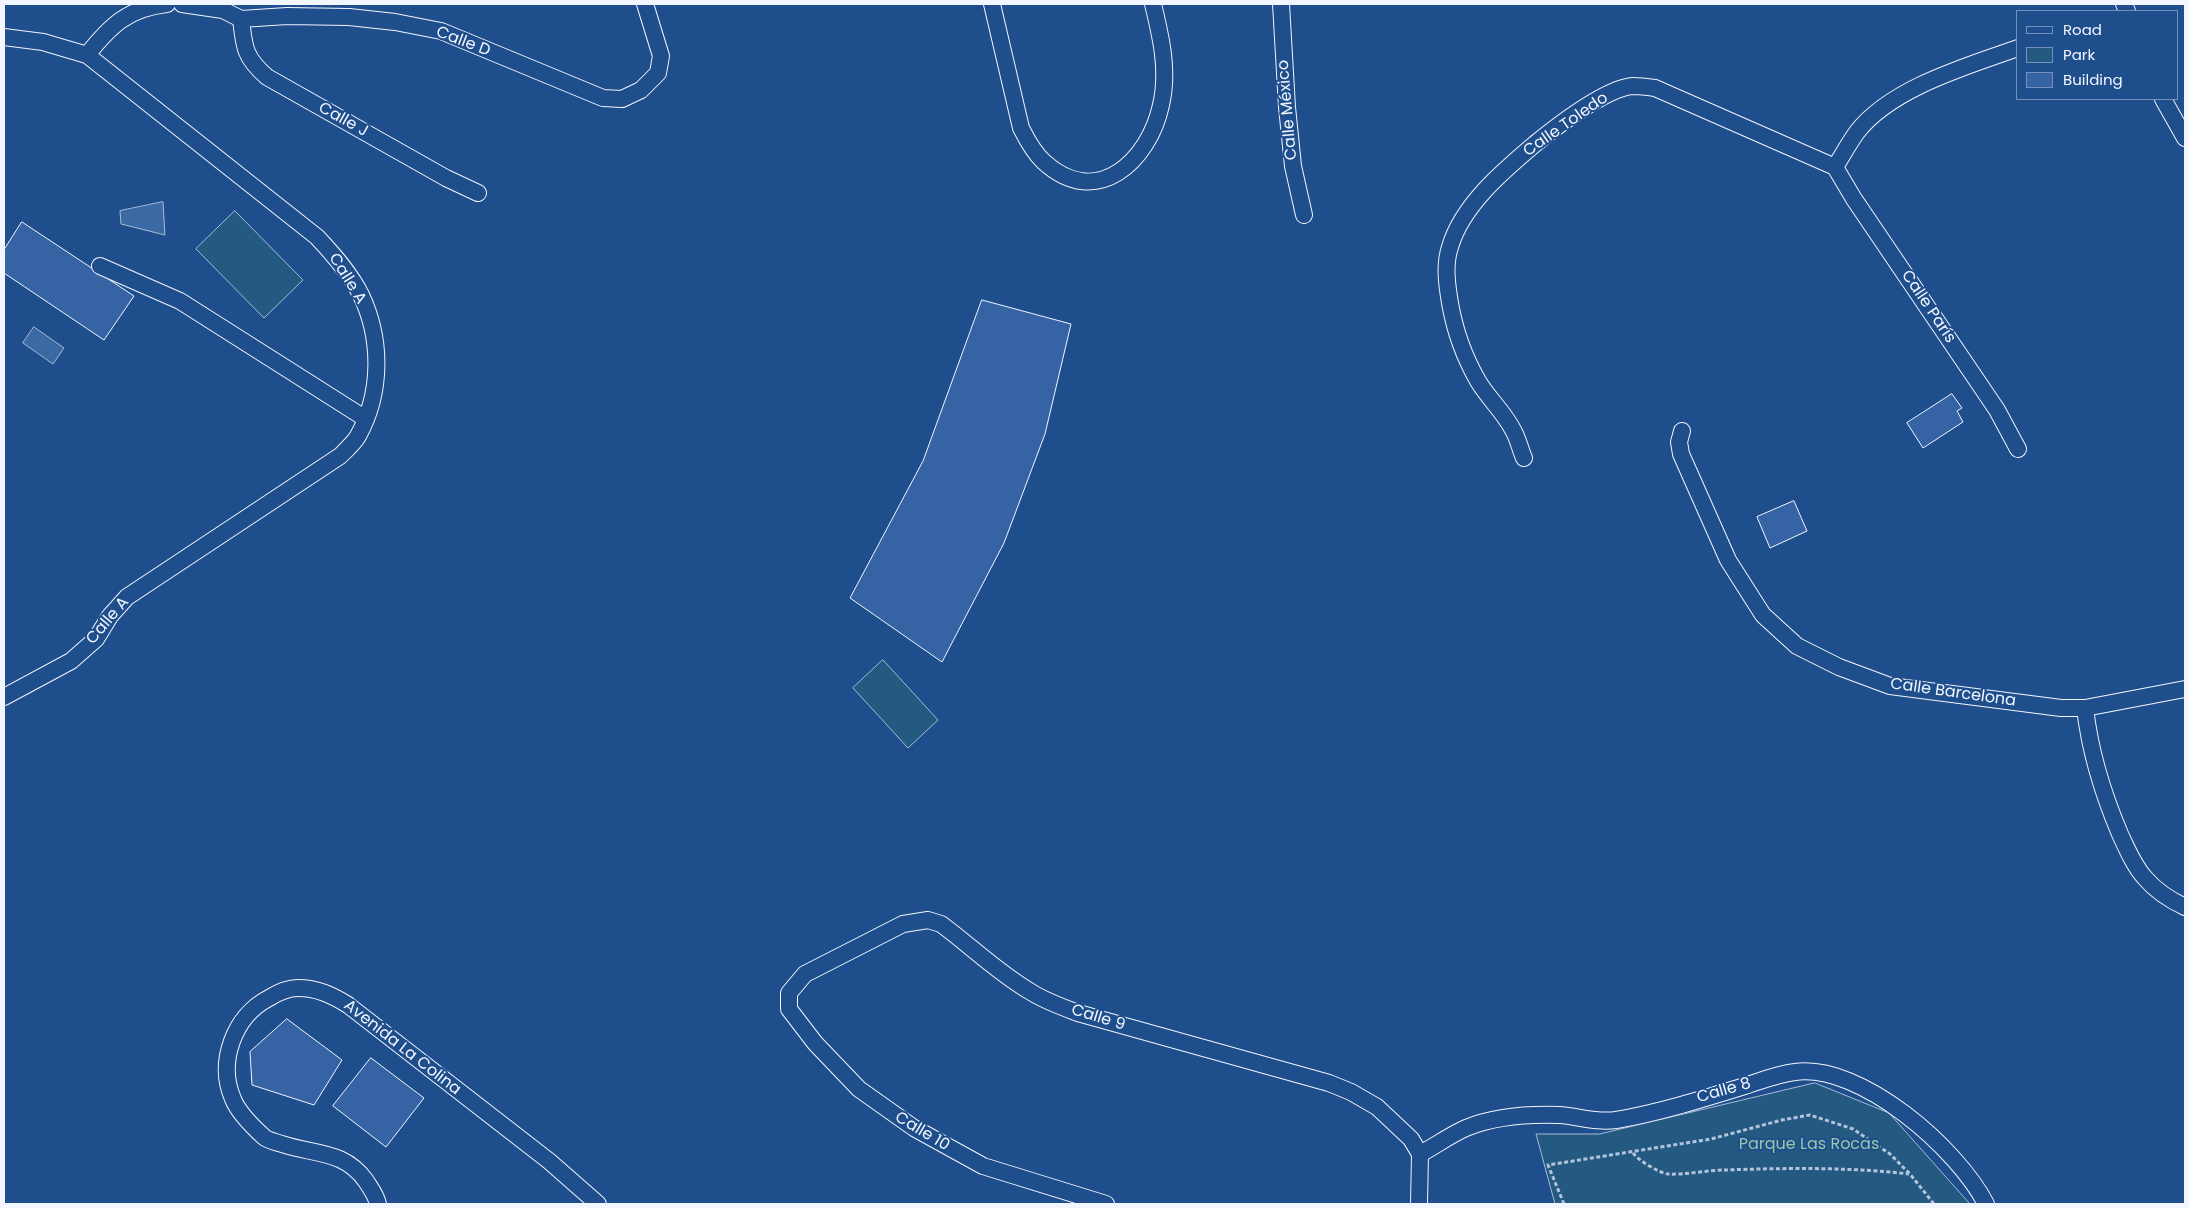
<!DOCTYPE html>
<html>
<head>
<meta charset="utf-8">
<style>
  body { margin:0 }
  #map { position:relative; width:2189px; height:1208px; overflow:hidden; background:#1f4e8c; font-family:Poppins,sans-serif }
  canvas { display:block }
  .frame { position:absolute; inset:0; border:5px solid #f2f6ff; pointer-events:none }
  .legend { position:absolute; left:2016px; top:10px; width:162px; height:90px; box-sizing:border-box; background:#1f4e8c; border:1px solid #7391ba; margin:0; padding:6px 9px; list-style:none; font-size:15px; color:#f2f6ff }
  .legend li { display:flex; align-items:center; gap:10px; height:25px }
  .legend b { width:25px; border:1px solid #7391ba }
</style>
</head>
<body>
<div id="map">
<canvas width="2189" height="1208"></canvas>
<div class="frame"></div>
<ul class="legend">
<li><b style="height:6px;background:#1f4e8c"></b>Road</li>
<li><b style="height:14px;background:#245a82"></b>Park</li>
<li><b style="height:14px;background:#3563a3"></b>Building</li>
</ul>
</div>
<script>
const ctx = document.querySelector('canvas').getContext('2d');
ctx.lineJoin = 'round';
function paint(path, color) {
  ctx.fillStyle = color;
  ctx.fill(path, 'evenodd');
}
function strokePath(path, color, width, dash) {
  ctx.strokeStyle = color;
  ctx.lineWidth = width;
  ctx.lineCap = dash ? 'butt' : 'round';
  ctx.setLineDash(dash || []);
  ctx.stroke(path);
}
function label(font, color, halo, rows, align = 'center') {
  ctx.font = font + ' Poppins,sans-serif';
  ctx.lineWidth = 4;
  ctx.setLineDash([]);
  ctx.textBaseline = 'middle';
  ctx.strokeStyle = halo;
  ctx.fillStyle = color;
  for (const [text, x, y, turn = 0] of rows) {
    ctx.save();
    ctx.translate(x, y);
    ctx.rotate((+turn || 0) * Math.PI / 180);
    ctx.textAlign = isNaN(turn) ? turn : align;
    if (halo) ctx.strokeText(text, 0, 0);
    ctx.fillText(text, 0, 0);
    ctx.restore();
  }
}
const green = new Path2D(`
  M 235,211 L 303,280 L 264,318 L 196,249 Z
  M 883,660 L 938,720 L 908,748 L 853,688 Z
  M 1815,1083 L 1889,1113 L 1970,1204 L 1555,1204 L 1536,1134 L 1599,1134 Z`);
const water = new Path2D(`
  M 163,202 L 165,235 L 121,224 L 120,211 Z
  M 34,327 L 64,348 L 53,364 L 23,343 Z`);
const building = new Path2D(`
  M 22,222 L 134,296 L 104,340 L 4,273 L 4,250 Z
  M 982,300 L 1071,324 L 1045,434 L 1004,543 L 942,662 L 850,598 L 923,461 Z
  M 1952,394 L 1962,408 L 1957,411 L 1963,422 L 1923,448 L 1907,423 Z
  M 1794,501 L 1807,531 L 1770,548 L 1757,517 Z
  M 287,1019 L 342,1060 L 314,1105 L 252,1085 L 250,1052 Z
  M 371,1058 L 424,1098 L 386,1147 L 333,1106 Z`);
const path = new Path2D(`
  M 1633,1153 C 1638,1160 1659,1173 1668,1174 C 1684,1175 1708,1170 1725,1170 C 1786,1168 1848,1167 1909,1174
  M 1564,1204 L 1548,1165 L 1711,1139 L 1782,1120 L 1810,1115 L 1853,1129 L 1890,1154 L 1910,1174 L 1934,1204`);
const minor = new Path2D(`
  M 182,4 L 223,10 L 241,19 L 287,16 L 349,17 L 395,22 L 441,31 L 603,98 L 622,99 L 641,90 L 658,73 L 661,56 L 645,4
  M 992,4 L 1021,128 C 1027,140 1034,153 1044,162 C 1097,210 1149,161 1161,105 C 1169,71 1161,37 1153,4
  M 1281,4 L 1287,107 L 1293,166 L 1304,215
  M 2124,4 L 2127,11
  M 241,19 C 244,48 245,58 267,77 L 446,178 L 478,193
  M 4,37 L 43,42 L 87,55 L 317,237 C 333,254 350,273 361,295 C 382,339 382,393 358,436 C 354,443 346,450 340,456 L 127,597 L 110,616 L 96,639 L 71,661 L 4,697
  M 87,55 C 110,26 128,8 167,4
  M 2163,99 L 2185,138
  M 1835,167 L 1854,199 L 1997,410 L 2018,449
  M 1835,167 C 1842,156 1849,143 1857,132 C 1891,88 1967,66 2018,48
  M 100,266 L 180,301 L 366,419
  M 1682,431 L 1679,442 L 1681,454 L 1728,560 L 1763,615 L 1797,646 L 1839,667 L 1890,686 L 2061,708 L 2085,708 L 2185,689
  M 1524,458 C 1520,449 1518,438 1513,430 C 1504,412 1488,398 1478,381 C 1463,355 1455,332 1450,303 C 1447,285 1444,265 1450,247 C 1462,205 1504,170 1536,143 C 1557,126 1606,88 1633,86 C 1640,86 1648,87 1655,88 L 1835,167
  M 2085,708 C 2090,752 2103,794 2120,834 C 2127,849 2134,866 2145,878 C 2156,891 2170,900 2185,907
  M 1420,1154 C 1435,1146 1450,1135 1466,1128 C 1495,1116 1528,1114 1559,1115 C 1578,1116 1596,1123 1616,1120 C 1658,1113 1706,1098 1748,1085 C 1763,1080 1778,1074 1795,1072 C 1861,1063 1958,1149 1986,1204
  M 378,1204 C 376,1195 371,1189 366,1181 C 344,1150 315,1155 282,1144 C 276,1142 269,1141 264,1137 C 253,1127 238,1112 233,1099 C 217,1062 234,1016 269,998 C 277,993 288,988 298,988 C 317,988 332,995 348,1005 L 549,1161 L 598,1204
  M 1106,1204 L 983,1166 L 914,1128 L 859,1089 L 815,1043 L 789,1009 L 789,993 L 805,974 L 903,924 L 928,920 L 941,924 C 971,946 998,973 1031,992 C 1045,1001 1062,1007 1078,1013 L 1329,1083 L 1351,1092 L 1377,1107 L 1411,1139 L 1420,1154
  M 1419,1204 L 1420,1154`);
const streetNames = [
  ["Calle D",463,42,21],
  ["Calle México",1288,110,-95],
  ["Calle J",343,120,29],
  ["Calle Toledo",1566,125,-35],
  ["Calle A",347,279,58],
  ["Calle París",1928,307,56],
  ["Calle A",108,621,-50],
  ["Calle Barcelona",1953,693,8],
  ["Calle 9",1098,1018,17],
  ["Avenida La Colina",402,1048,38],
  ["Calle 8",1724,1091,-16],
  ["Calle 10",922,1132,31]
];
const parkNames = [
  ["Parque Las Rocas",1809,1145]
];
paint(green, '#245a82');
strokePath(green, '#a8bbd7', 1);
paint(water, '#3b69a3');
strokePath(water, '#a8bbd7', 1);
paint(building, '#3563a3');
strokePath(building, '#f2f6ff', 1);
strokePath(minor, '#f2f6ff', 18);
strokePath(path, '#b3c4dc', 3, [4, 2.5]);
strokePath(minor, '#1f4e8c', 16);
label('16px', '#f2f6ff', '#1f4e8c', streetNames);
label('16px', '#97c8a6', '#1f4e8c', parkNames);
</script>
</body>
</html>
